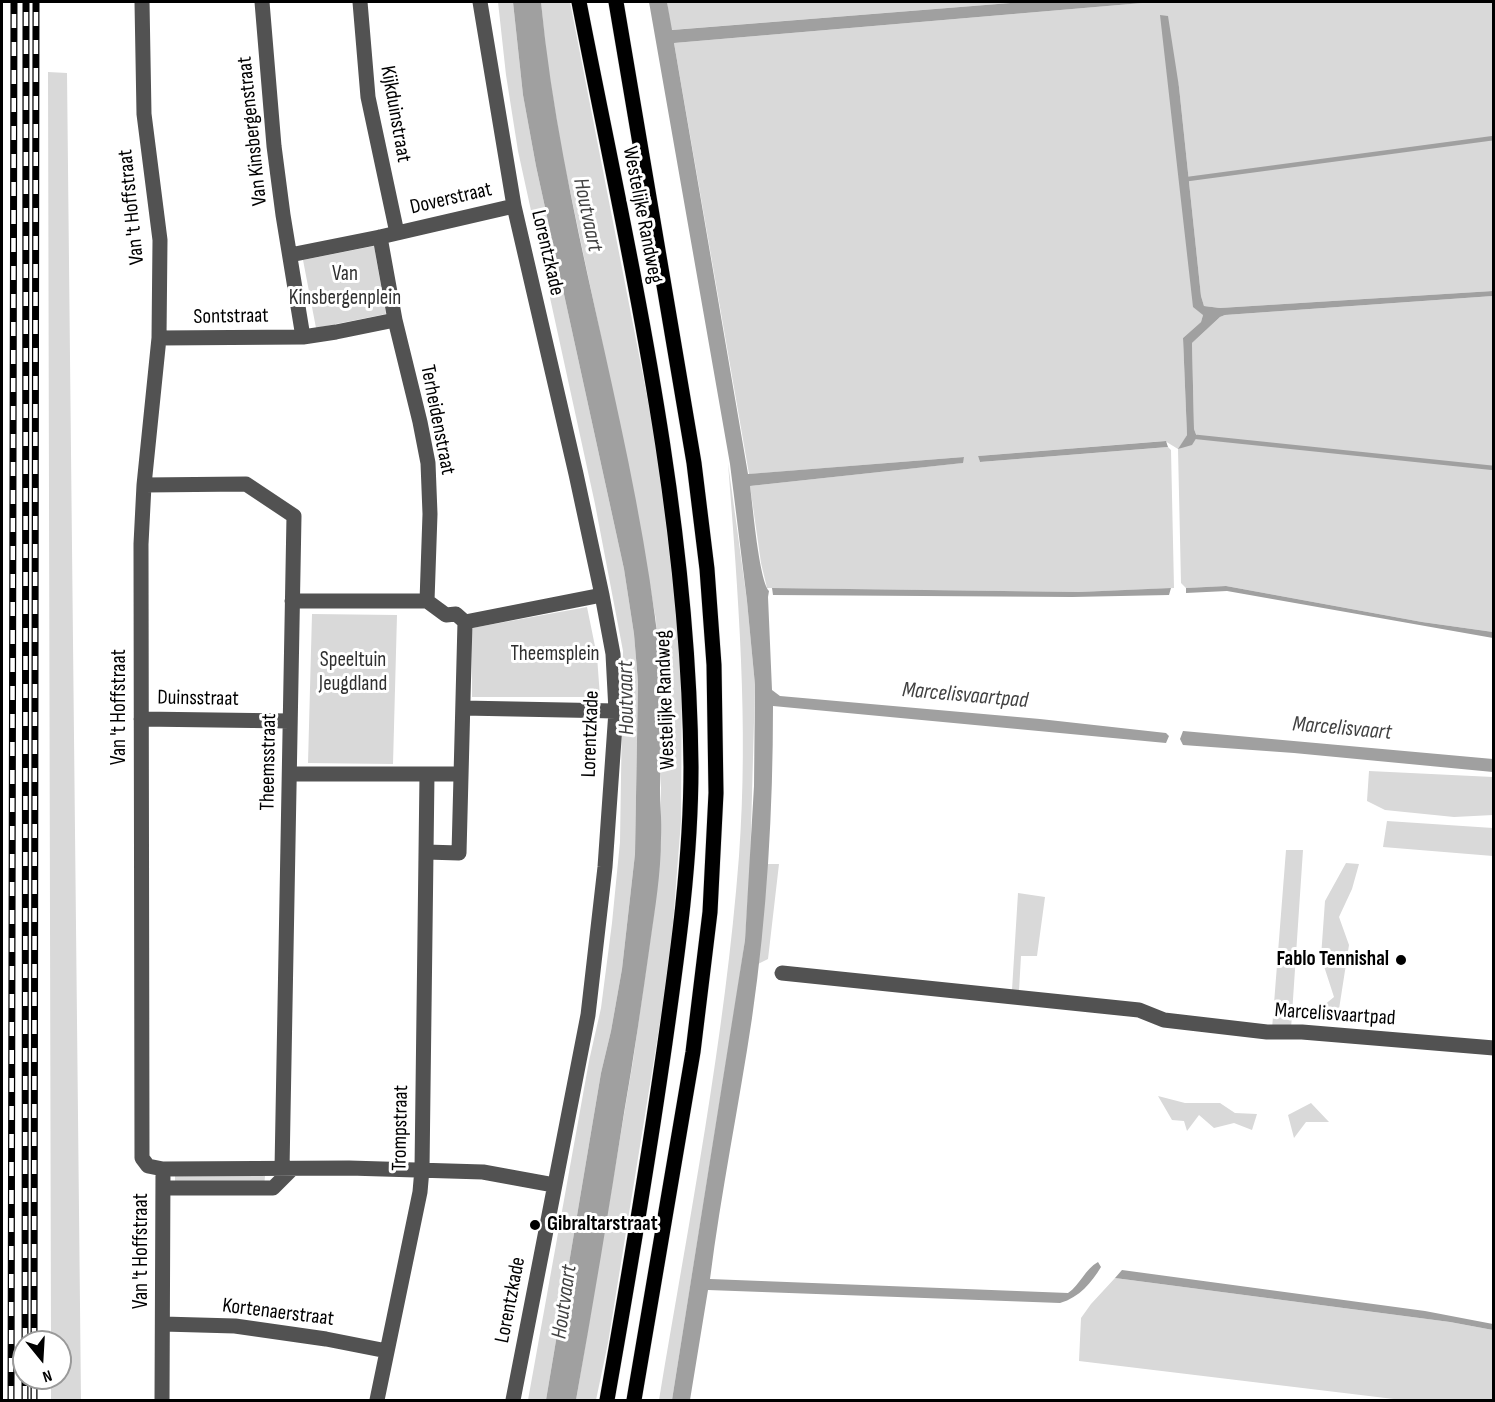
<!DOCTYPE html>
<html>
<head>
<meta charset="utf-8">
<style>
  body { margin:0 }
  #map { position:relative; width:1495px; height:1402px; overflow:hidden; background:#fff; font-family:"Sofia Sans Condensed",sans-serif }
  canvas { display:block }
  .frame { position:absolute; inset:0; border:3px solid #000; pointer-events:none }
  .north { position:absolute; left:12px; top:1330px; width:60px; height:60px; box-sizing:border-box; background:#fff; border:2px solid #999; border-radius:50%; rotate:162deg; font-size:16px; font-weight:700; line-height:24px; text-align:center; color:#000 }
  .north::after { content:''; display:block; margin:auto; width:21px; height:27px; background:#000; clip-path:polygon(50% 0,100% 100%,50% 72%,0 100%) }
</style>
</head>
<body>
<div id="map">
<canvas width="1495" height="1402"></canvas>
<div class="frame"></div>
<div class="north">N</div>
</div>
<script>
const ctx = document.querySelector('canvas').getContext('2d');
ctx.lineJoin = 'round';
function paint(path, color) {
  ctx.fillStyle = color;
  ctx.fill(path, 'evenodd');
}
function strokePath(path, color, width, dash) {
  ctx.strokeStyle = color;
  ctx.lineWidth = width;
  ctx.lineCap = dash ? 'butt' : 'round';
  ctx.setLineDash(dash || []);
  ctx.stroke(path);
}
function label(font, color, halo, rows, align = 'center') {
  ctx.font = font + ' "Sofia Sans Condensed",sans-serif';
  ctx.lineWidth = 6;
  ctx.setLineDash([]);
  ctx.textBaseline = 'middle';
  ctx.strokeStyle = halo;
  ctx.fillStyle = color;
  for (const [text, x, y, turn = 0] of rows) {
    ctx.save();
    ctx.translate(x, y);
    ctx.rotate((+turn || 0) * Math.PI / 180);
    ctx.textAlign = isNaN(turn) ? turn : align;
    if (halo) ctx.strokeText(text, 0, 0);
    ctx.fillText(text, 0, 0);
    ctx.restore();
  }
}
const green = new Path2D(`
  M 498,2 L 513,2 L 523,95 L 536,166 L 624,569 L 634,634 L 638,682 L 635,854 L 622,969 L 611,1031 L 601,1073 L 546,1400 L 528,1400 L 589,1061 L 601,1008 L 612,923 L 620,842 L 623,651 L 595,504 L 518,151 L 506,75 Z
  M 541,2 L 570,2 L 658,452 L 682,662 L 681,821 L 670,961 L 608,1343 L 596,1400 L 576,1400 L 633,1061 L 654,913 L 661,839 L 661,733 L 656,620 L 631,479 L 562,153 L 547,61 Z
  M 667,2 L 1023,2 L 671,30 Z
  M 1154,2 L 1493,2 L 1493,291 L 1220,308 L 1204,306 L 1201,296 L 1179,87 L 1161,15 L 1168,81 L 1203,315 L 1201,322 L 1183,338 L 1187,435 L 1179,449 L 1197,437 L 1194,429 L 1192,343 L 1220,317 L 1225,315 L 1493,296 L 1493,632 L 1422,622 L 1226,586 L 1186,588 L 1181,583 L 1178,449 L 1165,441 L 978,456 L 980,462 L 1168,447 L 1171,450 L 1174,588 L 1079,592 L 767,588 L 761,563 L 750,486 L 962,463 L 964,457 L 749,474 L 674,43 Z
  M 48,72 L 67,73 L 81,1400 L 51,1400 L 51,1378 L 60,1378 L 60,1342 L 51,1342 Z
  M 374,246 L 386,314 L 316,328 L 303,260 Z
  M 728,463 L 747,601 L 755,685 L 750,868 L 745,940 L 738,987 L 672,1400 L 659,1400 C 689,1220 725,1039 739,856 C 749,725 738,593 728,463 Z
  M 587,607 L 597,656 L 600,697 L 472,697 L 472,628 Z
  M 312,614 L 397,615 L 393,764 L 308,763 Z
  M 1369,771 L 1493,777 L 1493,815 L 1454,817 L 1385,810 L 1367,801 Z
  M 1387,821 L 1493,828 L 1493,856 L 1383,847 Z
  M 1286,850 L 1303,850 L 1291,1029 L 1272,1029 Z
  M 1346,863 L 1359,864 L 1352,889 L 1339,917 L 1349,945 L 1337,1022 L 1312,1015 L 1334,997 L 1321,957 L 1325,901 Z
  M 767,864 L 779,864 L 768,959 L 758,964 Z
  M 1018,893 L 1045,897 L 1037,956 L 1021,956 L 1019,991 L 1012,990 Z
  M 1158,1096 L 1185,1103 L 1220,1103 L 1235,1113 L 1257,1114 L 1252,1130 L 1234,1123 L 1214,1128 L 1199,1115 L 1187,1131 L 1184,1121 L 1172,1120 Z
  M 1311,1103 L 1329,1122 L 1306,1122 L 1294,1138 L 1288,1115 Z
  M 175,1175 L 265,1176 L 264,1188 L 175,1188 Z
  M 1115,1278 L 1450,1322 L 1493,1330 L 1493,1400 L 1402,1400 L 1079,1361 L 1081,1318 L 1091,1304 Z`);
const water = new Path2D(`
  M 513,2 L 541,2 C 561,210 628,410 655,617 C 663,673 662,732 660,788 C 660,804 662,821 661,838 C 661,873 655,909 650,944 C 642,1000 634,1056 624,1113 C 609,1209 593,1305 576,1400 L 546,1400 L 601,1073 L 611,1031 L 622,969 L 635,854 L 638,682 L 634,634 L 624,569 L 536,166 L 523,95 Z
  M 649,2 L 667,2 L 672,30 L 1023,2 L 1154,2 L 674,43 L 748,474 L 964,457 L 963,463 L 750,486 C 753,507 759,579 769,591 L 768,597 L 772,690 L 780,696 L 1040,719 L 1166,733 L 1169,736 L 1166,743 L 773,706 C 773,810 767,915 752,1018 C 739,1105 721,1192 710,1279 L 1068,1293 C 1080,1285 1085,1269 1098,1262 L 1101,1267 C 1091,1283 1080,1297 1060,1303 L 708,1290 L 690,1400 L 672,1400 L 745,940 L 754,786 L 755,685 L 747,601 L 730,464 Z
  M 1160,15 L 1168,16 L 1179,87 L 1201,296 L 1204,306 L 1220,308 L 1493,291 L 1493,296 L 1225,315 L 1220,317 L 1192,343 L 1194,429 L 1197,437 L 1192,445 L 1178,449 L 1187,435 L 1183,338 L 1201,322 L 1203,315 L 1193,307 Z
  M 1166,441 L 1168,447 L 980,462 L 978,456 Z
  M 1226,586 L 1422,622 L 1493,632 L 1493,638 L 1227,591 L 1186,593 L 1186,588 Z
  M 772,588 L 1079,592 L 1171,588 L 1169,595 L 1072,597 L 773,595 Z
  M 1183,731 L 1493,759 L 1493,772 L 1294,753 L 1183,745 L 1180,739 Z
  M 1122,1270 L 1425,1311 L 1493,1324 L 1493,1330 L 1450,1322 L 1115,1278 Z`);
const stream = new Path2D(`
  M 1188,179 L 1494,138
  M 1197,437 L 1494,468`);
const minor = new Path2D(`
  M 142,2 L 144,114 L 160,240 L 159,338 L 144,485 L 141,544 L 142,1158 L 148,1166 L 163,1169 L 162,1400
  M 262,2 L 274,146 L 283,215 L 303,337
  M 360,2 L 368,97 L 397,233
  M 480,2 L 514,206 L 576,474 L 602,595 L 613,654 L 616,711 L 605,867 L 588,1015 L 513,1400
  M 380,237 L 395,320 L 420,422 L 428,463 L 430,514 L 427,601
  M 290,255 L 380,237 L 514,206
  M 159,338 L 303,337 L 336,332 L 395,320
  M 144,485 L 246,484 L 294,516 L 282,1169
  M 292,601 L 427,601 L 446,615 L 456,614 L 465,622 L 602,595
  M 463,708 L 616,711
  M 141,719 L 290,721
  M 290,774 L 461,774
  M 426,852 L 459,853 L 465,622
  M 782,973 L 1139,1010 L 1164,1020 L 1267,1032 L 1302,1032 L 1494,1048
  M 163,1169 L 349,1168 L 483,1172 L 554,1185
  M 164,1188 L 273,1188 L 292,1169
  M 163,1324 L 235,1326 L 326,1339 L 387,1351
  M 377,1400 L 420,1192 L 422,1169 L 427,774`);
const major = new Path2D(`
  M 579,2 C 628,254 689,508 691,767 C 691,859 678,951 665,1043 C 648,1162 628,1281 607,1400
  M 616,2 L 694,463 L 707,569 L 714,665 L 716,793 L 710,912 L 693,1052 L 634,1400`);
const rail = new Path2D(`
  M 25,1342 L 26,2
  M 34,1342 L 36,2
  M 11,1400 L 14,2
  M 25,1400 L 25,1378
  M 34,1400 L 34,1378`);
const markers = [
  [1401,960,6,"#000"],
  [535,1225,6,"#000"]
];
const streetNames = [
  ["Kijkduinstraat",395,114,80],
  ["Van Kinsbergenstraat",253,131,-96],
  ["Doverstraat",451,199,-13],
  ["Van 't Hoffstraat",132,207,-96],
  ["Westelijke Randweg",642,215,79],
  ["Lorentzkade",547,253,77],
  ["Sontstraat",231,317,-1],
  ["Terheidenstraat",437,420,79],
  ["Duinsstraat",198,699,1],
  ["Westelijke Randweg",666,700,-92],
  ["Van 't Hoffstraat",120,707,-90],
  ["Lorentzkade",591,734,-88],
  ["Theemsstraat",269,762,-89],
  ["Marcelisvaartpad",1335,1015,4],
  ["Trompstraat",401,1128,-89],
  ["Van 't Hoffstraat",142,1251,-90],
  ["Lorentzkade",511,1300,-79],
  ["Kortenaerstraat",278,1313,7]
];
const parkNames = [
  ["Van",345,275],
  ["Kinsbergenplein",345,299],
  ["Theemsplein",555,655],
  ["Speeltuin",353,661],
  ["Jeugdland",353,685]
];
const poiNames = [
  ["Fablo Tennishal",1389,960],
  ["Gibraltarstraat",547,1225,"left"]
];
const waterNames = [
  ["Houtvaart",587,215,78],
  ["Marcelisvaartpad",965,696,5],
  ["Houtvaart",627,698,-91],
  ["Marcelisvaart",1342,729,5],
  ["Houtvaart",565,1302,-82]
];
paint(green, '#d9d9d9');
paint(water, '#a0a0a0');
strokePath(stream, '#a0a0a0', 4.5);
strokePath(major, '#dbdbdb', 16);
strokePath(minor, '#525252', 15);
strokePath(major, '#000', 15);
strokePath(rail, '#000', 7);
strokePath(rail, '#fff', 4.5, [14]);
for (const [x, y, r, color] of markers) {
  const dot = new Path2D();
  dot.arc(x, y, r, 0, 2 * Math.PI);
  ctx.fillStyle = color;
  ctx.fill(dot);
  strokePath(dot, '#fff', 2);
}
label('21px', '#000', '#fff', streetNames);
label('21px', '#303030', '#fff', parkNames);
label('bold 21px', '#000', '#fff', poiNames, 'right');
label('italic 22px', '#414141', '#fff', waterNames);
</script>
</body>
</html>
